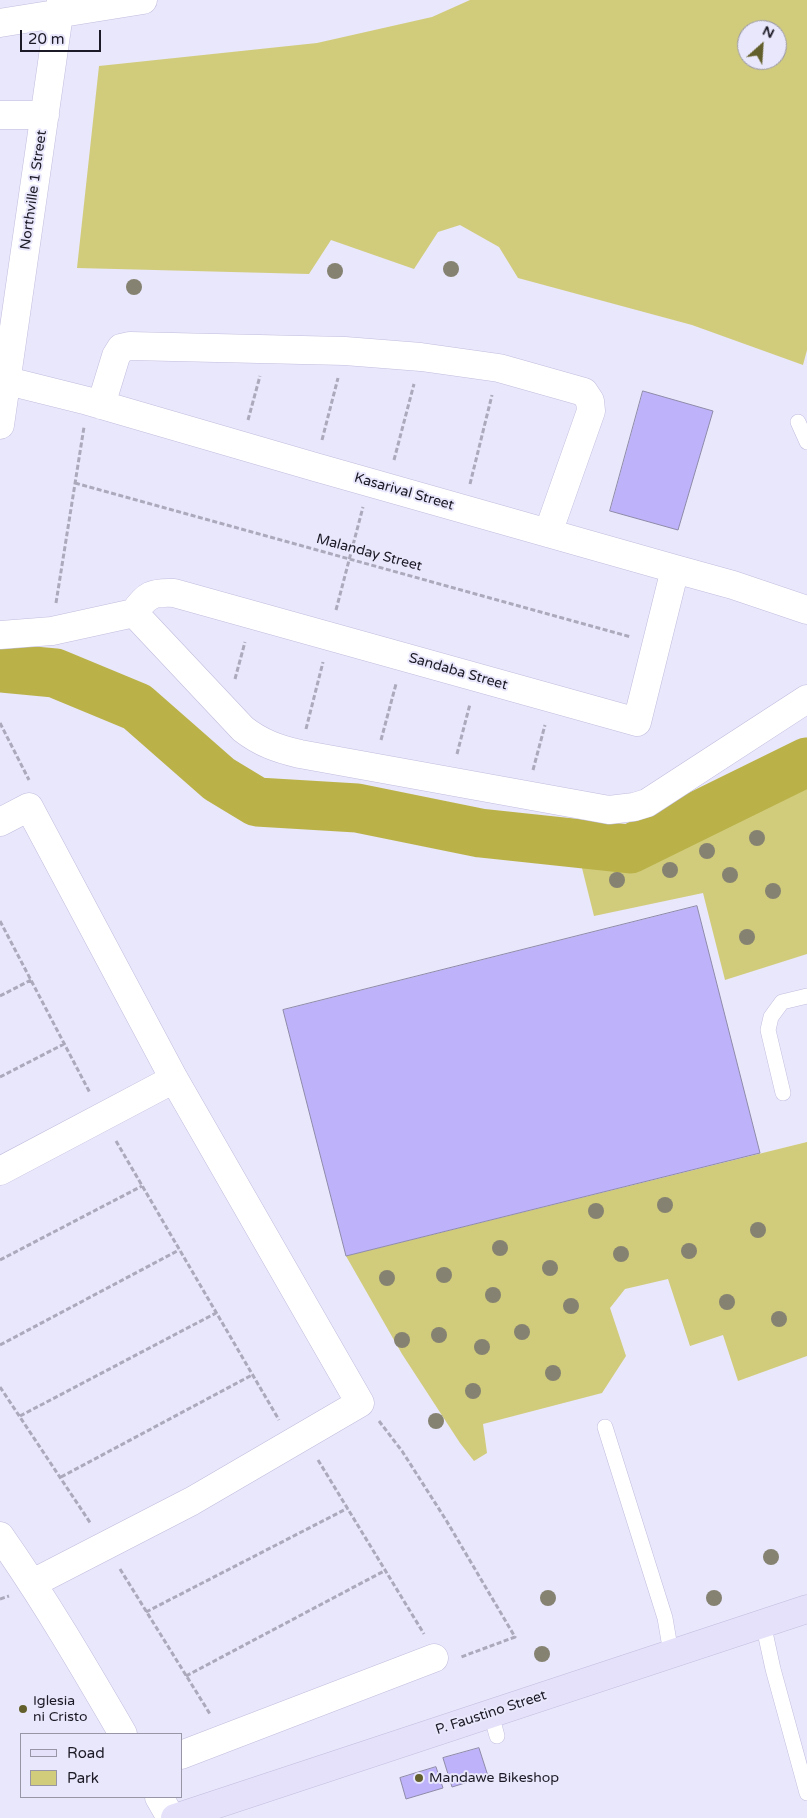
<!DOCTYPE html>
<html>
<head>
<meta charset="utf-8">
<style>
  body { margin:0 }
  #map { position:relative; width:807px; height:1818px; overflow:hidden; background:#e9e7fb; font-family:"Varela Round",sans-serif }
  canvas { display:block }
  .legend { position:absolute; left:20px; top:1733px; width:162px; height:65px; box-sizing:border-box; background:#e9e7fb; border:1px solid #9795a6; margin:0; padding:6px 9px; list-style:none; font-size:15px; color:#1c1a26 }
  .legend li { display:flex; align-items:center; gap:10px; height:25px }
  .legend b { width:25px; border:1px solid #9795a6 }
  .north { position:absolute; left:737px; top:20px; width:50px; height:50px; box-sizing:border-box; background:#e9e7fb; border:1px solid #9795a6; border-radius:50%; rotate:26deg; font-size:14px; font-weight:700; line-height:20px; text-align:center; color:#1c1a26 }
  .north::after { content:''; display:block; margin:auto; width:18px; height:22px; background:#635f2c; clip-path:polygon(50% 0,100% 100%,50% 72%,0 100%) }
  .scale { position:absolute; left:20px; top:30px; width:81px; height:22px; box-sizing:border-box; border:2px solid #1c1a26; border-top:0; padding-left:6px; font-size:15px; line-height:18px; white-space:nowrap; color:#1c1a26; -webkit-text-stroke:4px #e9e7fb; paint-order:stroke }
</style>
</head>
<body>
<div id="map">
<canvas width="807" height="1818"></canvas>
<ul class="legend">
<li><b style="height:6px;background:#e5e1fa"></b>Road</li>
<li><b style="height:14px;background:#d1cc7c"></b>Park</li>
</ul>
<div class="north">N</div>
<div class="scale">20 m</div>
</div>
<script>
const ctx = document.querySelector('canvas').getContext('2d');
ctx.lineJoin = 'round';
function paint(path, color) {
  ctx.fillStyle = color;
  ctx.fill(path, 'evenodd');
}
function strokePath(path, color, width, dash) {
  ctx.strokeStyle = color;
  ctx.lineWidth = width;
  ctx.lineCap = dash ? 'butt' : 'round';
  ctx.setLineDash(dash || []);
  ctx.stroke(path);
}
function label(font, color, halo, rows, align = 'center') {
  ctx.font = font + ' "Varela Round",sans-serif';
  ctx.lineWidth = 4;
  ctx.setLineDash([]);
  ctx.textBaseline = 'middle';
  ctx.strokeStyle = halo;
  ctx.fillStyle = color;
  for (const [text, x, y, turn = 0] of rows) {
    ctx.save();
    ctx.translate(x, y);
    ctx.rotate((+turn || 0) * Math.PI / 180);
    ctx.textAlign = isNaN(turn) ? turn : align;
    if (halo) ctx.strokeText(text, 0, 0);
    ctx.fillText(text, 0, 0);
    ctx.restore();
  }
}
const green = new Path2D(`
  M 470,0 L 807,0 L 807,350 L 803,365 L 692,325 L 518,278 L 499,247 L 460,225 L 438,232 L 414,269 L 331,240 L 309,274 L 77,268 L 99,66 L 317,43 L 432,17 ZM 747,30 L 777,30 L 777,60 L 747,60 Z
  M 807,774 L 807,954 L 725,980 L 703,893 L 594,916 L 578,852 L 633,858 Z
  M 807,1142 L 807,1356 L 738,1381 L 723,1335 L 690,1346 L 668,1279 L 625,1289 L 610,1308 L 626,1356 L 602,1393 L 483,1424 L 487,1453 L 474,1461 L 460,1443 L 402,1354 L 346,1256 Z`);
const river = new Path2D(`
  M 0,668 L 55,673 L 137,707 L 219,779 L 257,802 L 357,808 L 480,833 L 630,849 L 807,762`);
const building = new Path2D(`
  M 643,391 L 713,411 L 678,530 L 610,511 Z
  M 697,906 L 760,1153 L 346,1256 L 283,1010 Z
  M 479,1748 L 488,1776 L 452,1787 L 443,1758 Z
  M 436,1767 L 443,1788 L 406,1799 L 400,1778 Z`);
const path = new Path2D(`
  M 248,420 L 260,376
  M 322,440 L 338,378
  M 394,460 L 414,384
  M 75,483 L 631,637
  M 470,484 L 492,395
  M 56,603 L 84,427
  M 336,610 L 363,507
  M 235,679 L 245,642
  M 0,723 L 29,780
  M 306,729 L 323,662
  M 381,740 L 396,684
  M 457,754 L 470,704
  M 533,770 L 545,725
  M 0,921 L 90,1093
  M 0,996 L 31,980
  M 0,1077 L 64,1044
  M 116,1141 L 279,1420
  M 0,1260 L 142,1186
  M 0,1345 L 179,1250
  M 0,1387 L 91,1524
  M 20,1416 L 216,1313
  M 379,1421 L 402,1451 L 446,1520 L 515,1637 L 461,1657
  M 318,1460 L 424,1634
  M 61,1477 L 252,1375
  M 120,1569 L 210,1714
  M 0,1599 L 9,1596
  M 146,1612 L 348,1508
  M 186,1676 L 386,1570`);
const service = new Path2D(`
  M 798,422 L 807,442
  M 783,1093 L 768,1030 L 771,1017 L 782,1002 L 807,996
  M 605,1427 L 665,1618 L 671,1653
  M 763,1623 L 773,1669 L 807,1793
  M 491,1714 L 497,1736`);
const minor = new Path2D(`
  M 0,23 L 143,0
  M 0,115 L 45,115
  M 0,379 L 88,401 L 315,467 L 675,569 L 733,585 L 807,610
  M 101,405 L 116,356 L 121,348 L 130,346 L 345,351 L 421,357 L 499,368 L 584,392 L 590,401 L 591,411 L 548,533
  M 0,425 L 61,0
  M 134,613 L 243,729 C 261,743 278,749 300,754 L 609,810 L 634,807 L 647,803 L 807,699
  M 134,613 C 146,595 152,592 174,593 L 637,722 L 675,569
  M 0,635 L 52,631 L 134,613
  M 0,822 L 29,807 L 174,1079 L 360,1403 L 192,1501 L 33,1583
  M 0,1171 L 174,1079
  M 0,1536 C 45,1600 84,1667 123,1734
  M 181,1755 L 434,1658
  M 159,1797 L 171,1818`);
const secondary = new Path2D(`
  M 175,1818 L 807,1609`);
const trees = [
  [451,269],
  [335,271],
  [134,287],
  [757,838],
  [707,851],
  [670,870],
  [730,875],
  [617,880],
  [773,891],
  [747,937],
  [665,1205],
  [596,1211],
  [758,1230],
  [500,1248],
  [689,1251],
  [621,1254],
  [550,1268],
  [444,1275],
  [387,1278],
  [493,1295],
  [727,1302],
  [571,1306],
  [779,1319],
  [522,1332],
  [439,1335],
  [402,1340],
  [482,1347],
  [553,1373],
  [473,1391],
  [436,1421],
  [771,1557],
  [548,1598],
  [714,1598],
  [542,1654]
];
const markers = [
  [23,1709,5,"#635f2c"],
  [419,1778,5,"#635f2c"]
];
const streetNames = [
  ["Northville 1 Street",34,190,-82],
  ["Kasarival Street",404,492,16],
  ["Malanday Street",369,553,15],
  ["Sandaba Street",458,672,16],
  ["P. Faustino Street",491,1713,-18]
];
const poiNames = [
  ["Iglesia",33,1701],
  ["ni Cristo",33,1717],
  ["Mandawe Bikeshop",429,1778]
];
paint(green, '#d1cc7c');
strokePath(river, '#bab249', 49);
paint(building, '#beb3fb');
strokePath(building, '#8e8aa9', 1);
strokePath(service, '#c0bcde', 16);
strokePath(minor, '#c0bcde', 29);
strokePath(secondary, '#c0bcde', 29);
strokePath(path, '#aba9bb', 3, [5, 2.5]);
strokePath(service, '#fff', 15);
strokePath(minor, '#fff', 28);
strokePath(secondary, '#e5e1fa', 28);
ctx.fillStyle = '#858272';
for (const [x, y] of trees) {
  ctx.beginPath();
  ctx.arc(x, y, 8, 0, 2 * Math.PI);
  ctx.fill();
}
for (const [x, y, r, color] of markers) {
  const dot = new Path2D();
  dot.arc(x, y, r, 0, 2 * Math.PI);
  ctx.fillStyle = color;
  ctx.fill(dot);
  strokePath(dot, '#e9e7fb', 2);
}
label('14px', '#1c1a26', '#e9e7fb', streetNames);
label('14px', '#1c1a26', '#e9e7fb', poiNames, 'left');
</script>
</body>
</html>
